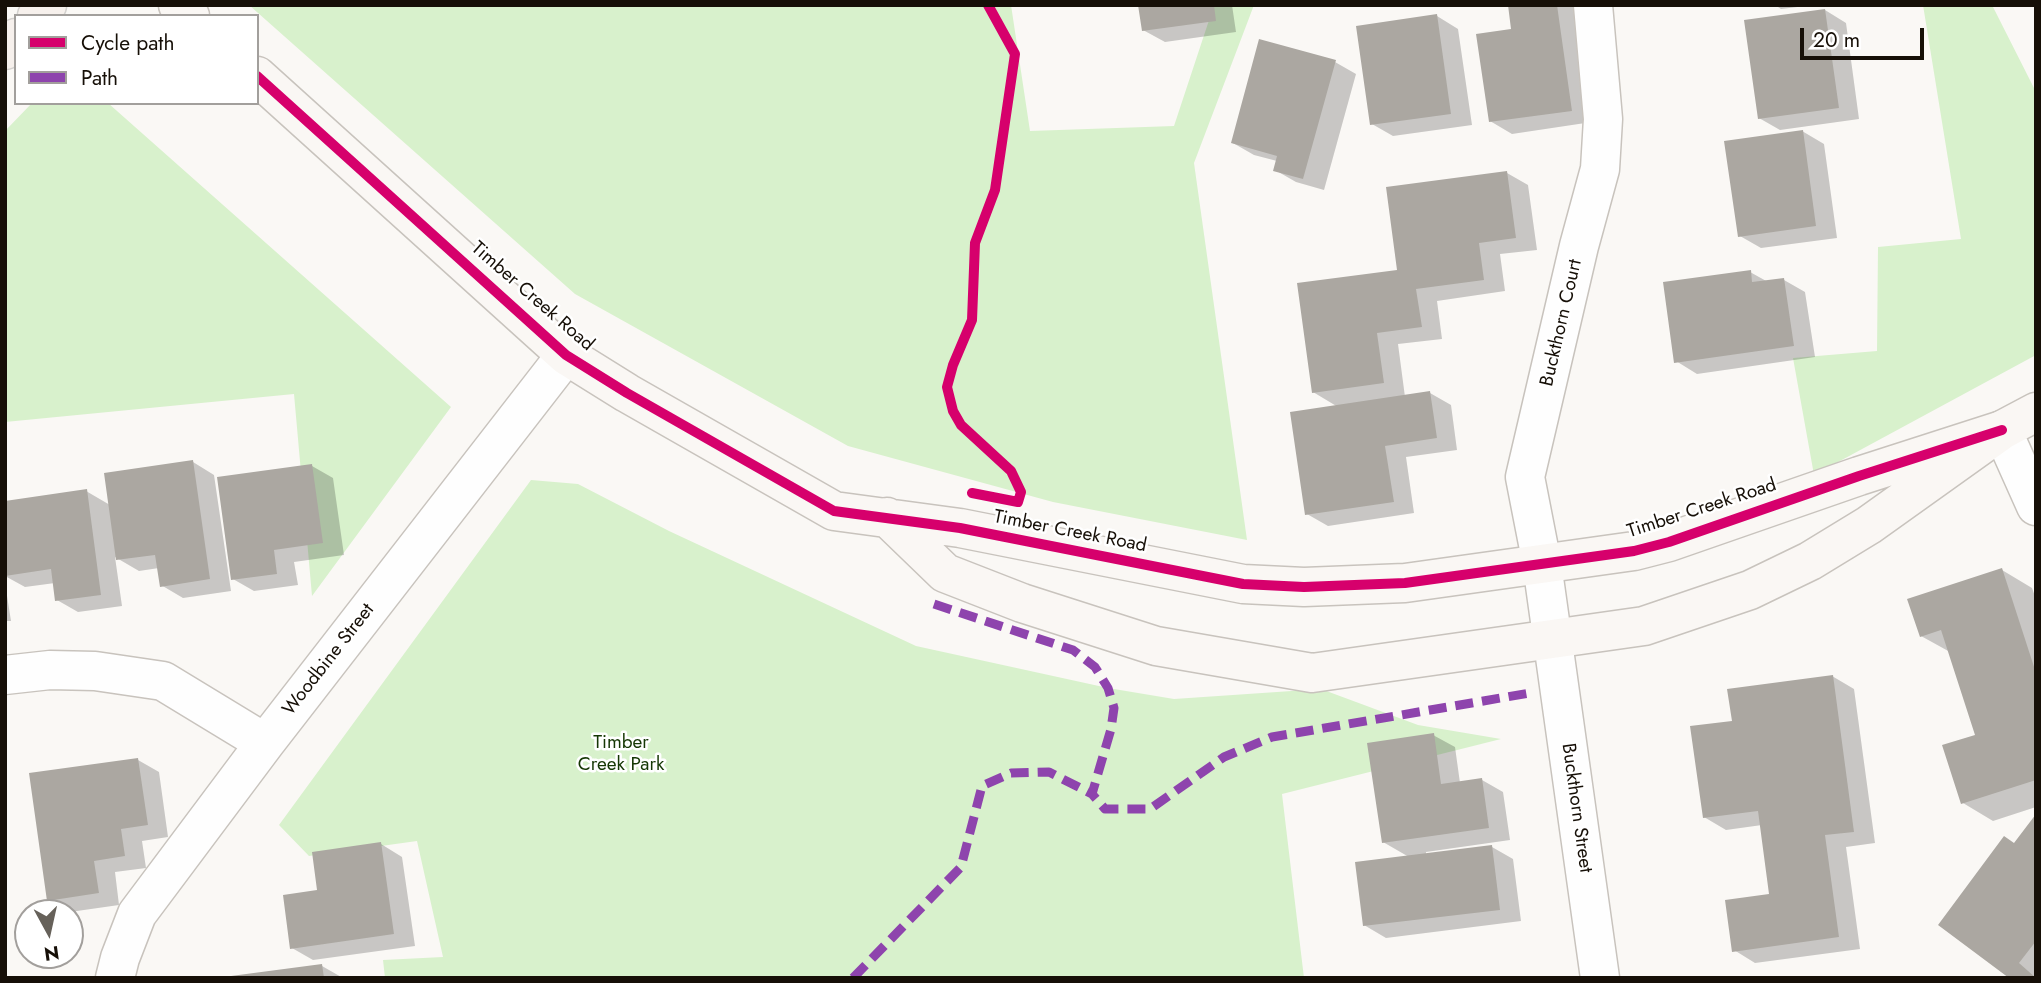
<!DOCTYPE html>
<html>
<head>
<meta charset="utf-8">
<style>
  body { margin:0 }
  #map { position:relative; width:2041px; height:983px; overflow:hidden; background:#faf8f5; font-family:Jost,sans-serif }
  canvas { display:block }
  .frame { position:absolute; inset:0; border:7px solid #160f07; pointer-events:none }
  .legend { position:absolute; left:14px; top:14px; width:245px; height:91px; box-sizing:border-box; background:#fff; border:2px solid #a29f9c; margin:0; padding:9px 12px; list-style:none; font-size:21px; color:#160f07 }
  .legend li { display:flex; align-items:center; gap:14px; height:35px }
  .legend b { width:35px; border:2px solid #a29f9c }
  .north { position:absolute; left:14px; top:899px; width:70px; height:70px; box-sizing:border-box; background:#fff; border:2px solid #a29f9c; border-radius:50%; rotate:172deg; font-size:19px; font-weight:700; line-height:28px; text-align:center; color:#160f07 }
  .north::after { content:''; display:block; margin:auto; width:24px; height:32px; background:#66615a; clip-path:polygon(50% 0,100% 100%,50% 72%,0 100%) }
  .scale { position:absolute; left:1800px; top:28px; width:124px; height:32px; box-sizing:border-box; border:4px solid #160f07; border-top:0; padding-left:9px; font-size:21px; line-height:24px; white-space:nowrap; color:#160f07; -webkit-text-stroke:5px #fff; paint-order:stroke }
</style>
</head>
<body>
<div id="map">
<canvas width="2041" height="983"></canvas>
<div class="frame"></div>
<ul class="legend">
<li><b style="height:9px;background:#d6006c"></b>Cycle path</li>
<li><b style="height:9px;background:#8e44ad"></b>Path</li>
</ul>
<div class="north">N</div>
<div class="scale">20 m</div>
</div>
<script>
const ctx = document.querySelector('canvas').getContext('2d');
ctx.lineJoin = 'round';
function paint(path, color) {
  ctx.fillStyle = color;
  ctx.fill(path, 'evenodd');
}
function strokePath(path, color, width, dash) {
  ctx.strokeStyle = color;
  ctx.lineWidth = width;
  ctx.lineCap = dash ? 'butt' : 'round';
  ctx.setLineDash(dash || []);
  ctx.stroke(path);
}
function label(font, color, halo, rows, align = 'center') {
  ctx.font = font + ' Jost,sans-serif';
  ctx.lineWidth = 5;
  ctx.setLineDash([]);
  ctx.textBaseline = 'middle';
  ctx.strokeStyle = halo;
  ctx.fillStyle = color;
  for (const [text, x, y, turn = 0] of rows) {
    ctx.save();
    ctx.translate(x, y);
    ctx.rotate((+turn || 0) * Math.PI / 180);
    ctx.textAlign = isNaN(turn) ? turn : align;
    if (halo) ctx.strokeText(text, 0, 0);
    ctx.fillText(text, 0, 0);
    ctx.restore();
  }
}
const green = new Path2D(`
  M 249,5 L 1011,5 L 1030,131 L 1174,126 L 1214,5 L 1254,5 L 1194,163 L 1247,540 L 1053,502 L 848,446 L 575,294 Z
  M 1923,5 L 1992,5 L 2036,92 L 2036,355 L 1814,475 L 1793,358 L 1877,351 L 1878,247 L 1961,239 Z
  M 32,103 L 108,103 L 451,407 L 312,596 L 294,394 L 5,422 L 5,131 Z
  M 531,480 L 578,484 L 669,531 L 916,646 L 1108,688 L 1174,699 L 1321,689 L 1418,725 L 1501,739 L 1282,794 L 1304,978 L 385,978 L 383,960 L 443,957 L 417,841 L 309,856 L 279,825 Z`);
const shadow = new Path2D(`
  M 1140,5 L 1232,5 L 1236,32 L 1165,42 L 1143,30 Z
  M 1510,5 L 1576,5 L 1592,122 L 1512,134 L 1490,121 L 1513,31 Z
  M 1775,5 L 1814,5 L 1781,9 Z
  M 1825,10 L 1846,23 L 1859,119 L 1780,130 L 1759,118 Z
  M 1437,16 L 1458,29 L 1472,125 L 1393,136 L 1372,124 Z
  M 1335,62 L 1356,74 L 1324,190 L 1296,182 L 1275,170 L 1277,161 L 1254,155 L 1233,143 Z
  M 1802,131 L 1824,144 L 1837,238 L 1761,248 L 1740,236 Z
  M 1507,173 L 1528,185 L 1537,250 L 1500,254 L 1505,291 L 1437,301 L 1442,339 L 1398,344 L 1405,397 L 1430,393 L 1451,405 L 1457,450 L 1406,457 L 1414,513 L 1328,526 L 1307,514 L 1338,407 L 1313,392 L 1399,271 Z
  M 1750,272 L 1768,282 L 1784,280 L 1805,292 L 1815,357 L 1697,374 L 1676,361 Z
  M 193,462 L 214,475 L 231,591 L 183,598 L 161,585 L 159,568 L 139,571 L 115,557 L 122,606 L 78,612 L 57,600 L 55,583 L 25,587 L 5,576 L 5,503 L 86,491 L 110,505 Z
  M 312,466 L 333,478 L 344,555 L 294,562 L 298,585 L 254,591 L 233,579 Z
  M 2002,570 L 2032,588 L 2036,599 L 2036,807 L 1993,821 L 1963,803 L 1977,736 L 1950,652 L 1921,636 Z
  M 5,583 L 11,621 L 5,621 Z
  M 1832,676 L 1854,689 L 1875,843 L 1846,847 L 1860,949 L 1755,963 L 1734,950 L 1771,895 L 1762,825 L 1726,830 L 1704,817 L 1734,722 Z
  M 1433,735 L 1455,747 L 1460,783 L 1482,780 L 1503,792 L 1510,840 L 1426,852 L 1426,855 L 1492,847 L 1513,859 L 1521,921 L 1386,938 L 1364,925 L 1409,857 L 1383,842 Z
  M 138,760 L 159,772 L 168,837 L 142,841 L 146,868 L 115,872 L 119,905 L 70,912 L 49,899 Z
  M 2036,817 L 2036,978 L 2012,978 L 2015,844 Z
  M 381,844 L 402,857 L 415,946 L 313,960 L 292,948 L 319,892 Z
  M 322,966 L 343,978 L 232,978 Z`);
const building = new Path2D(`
  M 1138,5 L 1214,5 L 1216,21 L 1142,31 Z
  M 1508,5 L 1557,5 L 1572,111 L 1489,122 L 1476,34 L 1511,29 Z
  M 1825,9 L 1839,108 L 1758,119 L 1744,20 Z
  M 1437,14 L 1451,114 L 1370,125 L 1356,26 Z
  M 1259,39 L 1336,60 L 1303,179 L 1273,171 L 1277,156 L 1231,143 Z
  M 1803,130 L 1816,226 L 1738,237 L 1724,141 Z
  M 1507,171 L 1516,238 L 1479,243 L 1484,280 L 1416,289 L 1422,327 L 1377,333 L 1384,383 L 1312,393 L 1297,283 L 1397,270 L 1386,187 Z
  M 1751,270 L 1752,282 L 1784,278 L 1794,346 L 1674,363 L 1663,282 Z
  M 1430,391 L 1437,438 L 1385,446 L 1394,502 L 1305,515 L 1290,412 Z
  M 193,460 L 210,579 L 160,587 L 155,555 L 116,560 L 104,473 Z
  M 312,464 L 323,543 L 274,550 L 277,574 L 231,580 L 217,477 Z
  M 87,489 L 101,595 L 55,601 L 51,569 L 5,576 L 5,501 Z
  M 2002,568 L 2036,673 L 2036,780 L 1961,804 L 1942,745 L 1975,735 L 1941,630 L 1920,637 L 1907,599 Z
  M 1833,675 L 1854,832 L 1825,835 L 1839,937 L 1732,952 L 1725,900 L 1769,894 L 1758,811 L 1703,818 L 1690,726 L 1732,721 L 1727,689 Z
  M 1434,733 L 1441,784 L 1482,778 L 1489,828 L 1382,843 L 1367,743 Z
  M 138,758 L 148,825 L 121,829 L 125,856 L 94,861 L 99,893 L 47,901 L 29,773 Z
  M 2036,814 L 2036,941 L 2019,963 L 2036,978 L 2009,978 L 1938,925 L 2004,836 L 2014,843 Z
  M 381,842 L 394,934 L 290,949 L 283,895 L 317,890 L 312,852 Z
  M 1492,845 L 1500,910 L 1363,926 L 1355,862 Z
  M 322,964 L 324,978 L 231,978 L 231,976 Z`);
const street = new Path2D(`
  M 1593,5 L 1603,119 L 1600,169 L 1579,246 L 1525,477 L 1542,564 L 1600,978
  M 2002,430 L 2036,506
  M 5,675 L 50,670 L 95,671 L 163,681 L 265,743
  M 115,978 L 120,958 L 137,914 L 265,743 L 566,355`);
const secondary = new Path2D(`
  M 178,5 L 190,16
  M 257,76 L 566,355 L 627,393 L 834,511 L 960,528 L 1243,584 L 1304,587 L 1405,583 L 1634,551 L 1669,542 L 1859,476 L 2002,430
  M 887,517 L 945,573 L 1022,603 L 1156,646 L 1312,673 L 1644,626 L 1750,590 L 1810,561 L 1869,525 L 2002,430 L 2036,412`);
const primary = new Path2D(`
  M 37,16 L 47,5
  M 5,50 L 16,38`);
const quiet = new Path2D(`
  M 934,604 L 1073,650 L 1095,667 L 1108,688 L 1114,708 L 1111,729 L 1092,794 L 1105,809 L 1150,809 L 1224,757 L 1272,737 L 1530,693
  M 853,978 L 961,867 L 982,786 L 1011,773 L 1049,772 L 1092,794`);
const cycleway = new Path2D(`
  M 257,76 L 566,355 L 627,393 L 834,511 L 960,528 L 1243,584 L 1304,587 L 1405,583 L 1634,551 L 1669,542 L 1859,476 L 2002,430
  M 972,493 L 1018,502 L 1021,492 L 1011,471 L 961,425 L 953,411 L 947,387 L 953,365 L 972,320 L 975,243 L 995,190 L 1015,54 L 988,5`);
const streetNames = [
  ["Timber Creek Road",532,297,41],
  ["Buckthorn Court",1562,323,-77],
  ["Timber Creek Road",1702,509,-18],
  ["Timber Creek Road",1070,532,11],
  ["Woodbine Street",329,660,-52],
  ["Buckthorn Street",1576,808,82]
];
const parkNames = [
  ["Timber",621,743],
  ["Creek Park",621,765]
];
paint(green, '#d8f1cc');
paint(shadow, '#0003');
paint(building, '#aba7a1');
strokePath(street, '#c8c3bd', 41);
strokePath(secondary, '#c8c3bd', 41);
strokePath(primary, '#d3d1ce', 41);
strokePath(street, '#fefefe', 38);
strokePath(secondary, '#faf7f4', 38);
strokePath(primary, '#f6f0ec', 38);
strokePath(quiet, '#8e44ad', 9, [18, 9]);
strokePath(cycleway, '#d6006c', 10);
label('19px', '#160f07', '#fff', streetNames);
label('19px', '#153704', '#fff', parkNames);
</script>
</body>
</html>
